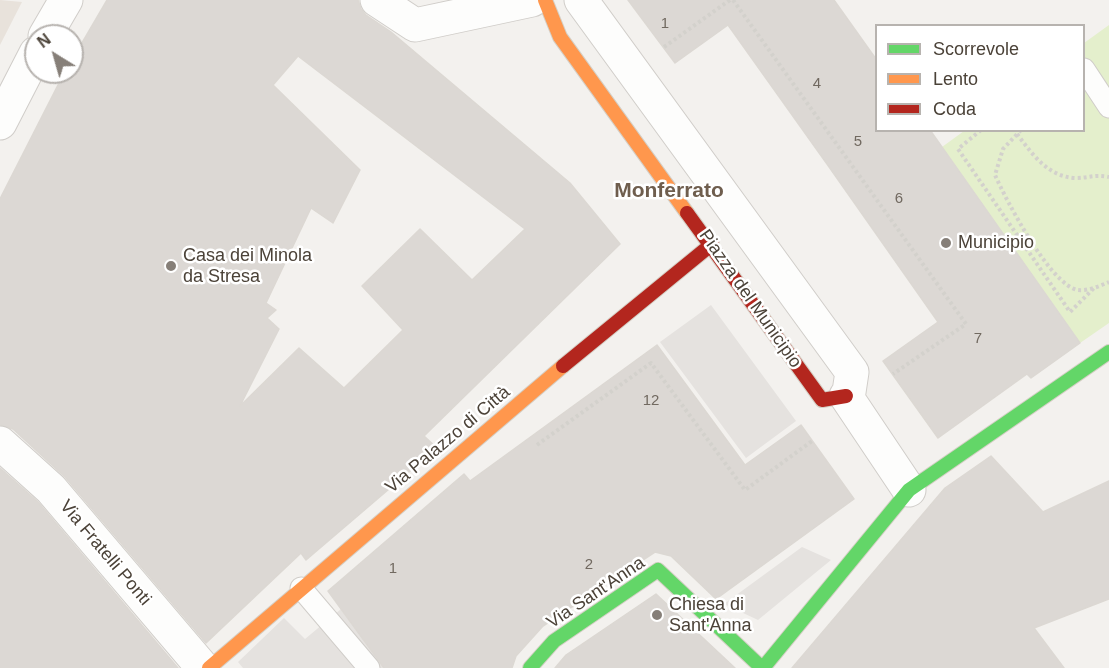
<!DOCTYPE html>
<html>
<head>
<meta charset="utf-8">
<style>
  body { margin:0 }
  #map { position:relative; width:1109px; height:668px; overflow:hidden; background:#f3f1ee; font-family:Arial,sans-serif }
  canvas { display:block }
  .legend { position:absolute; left:875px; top:24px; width:210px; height:108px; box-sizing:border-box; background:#fff; border:2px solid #b7b3af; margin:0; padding:8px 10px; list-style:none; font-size:18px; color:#4b4238 }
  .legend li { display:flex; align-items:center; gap:12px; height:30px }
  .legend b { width:30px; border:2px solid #b7b3af }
  .north { position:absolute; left:24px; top:24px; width:60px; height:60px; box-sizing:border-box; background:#fff; border:2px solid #b7b3af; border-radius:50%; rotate:323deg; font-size:16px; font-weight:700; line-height:24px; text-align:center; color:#4b4238 }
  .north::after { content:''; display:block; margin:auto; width:21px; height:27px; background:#867f78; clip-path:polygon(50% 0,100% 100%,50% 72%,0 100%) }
</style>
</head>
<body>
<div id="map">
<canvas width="1109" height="668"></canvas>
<ul class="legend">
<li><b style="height:8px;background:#63d668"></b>Scorrevole</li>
<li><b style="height:8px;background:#ff974d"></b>Lento</li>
<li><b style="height:8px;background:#b3261e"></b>Coda</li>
</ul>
<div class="north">N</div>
</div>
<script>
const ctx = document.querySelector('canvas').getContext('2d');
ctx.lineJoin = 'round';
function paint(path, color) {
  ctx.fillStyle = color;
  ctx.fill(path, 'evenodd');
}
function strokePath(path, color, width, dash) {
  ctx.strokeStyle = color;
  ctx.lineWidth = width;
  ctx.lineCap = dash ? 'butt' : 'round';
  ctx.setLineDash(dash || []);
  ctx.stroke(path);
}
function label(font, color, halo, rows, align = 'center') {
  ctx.font = font + ' Arial,sans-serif';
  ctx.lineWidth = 5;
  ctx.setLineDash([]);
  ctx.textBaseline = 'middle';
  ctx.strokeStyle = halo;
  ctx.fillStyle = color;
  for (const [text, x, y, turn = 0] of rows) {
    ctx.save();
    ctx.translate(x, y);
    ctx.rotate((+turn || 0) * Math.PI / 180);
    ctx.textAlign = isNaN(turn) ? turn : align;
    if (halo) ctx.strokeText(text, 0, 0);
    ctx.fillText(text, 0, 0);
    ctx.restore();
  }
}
const residential = new Path2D(`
  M 0,0 L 22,2 L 0,45 Z`);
const green = new Path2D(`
  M 1109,25 L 1109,323 L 1080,343 L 942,147 L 964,131 L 1084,130 L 1084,43 Z`);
const parking = new Path2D(`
  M 711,305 L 796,421 L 746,458 L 660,342 Z
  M 802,547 L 831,560 L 758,620 L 724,604 Z
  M 341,609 L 384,668 L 243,668 L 238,662 L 284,618 L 305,639 Z`);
const building = new Path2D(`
  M 107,0 L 358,0 L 361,9 L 366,15 L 391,32 L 570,183 L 620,244 L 424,436 L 437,448 L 306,560 L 301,553 L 206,643 L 65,477 L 13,429 L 0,425 L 0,199 L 61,79 L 65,72 L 72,72 L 72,60 ZM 298,56 L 525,229 L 472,280 L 420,229 L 362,286 L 403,330 L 344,388 L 299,348 L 240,406 L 279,329 L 267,318 L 276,310 L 266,303 L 311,208 L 333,223 L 360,170 L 273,85 Z
  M 628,0 L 834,0 L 876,59 L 876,130 L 930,130 L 1080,343 L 1031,378 L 1027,374 L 938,438 L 883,361 L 938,322 L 827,164 L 728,25 L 675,63 Z
  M 657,345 L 745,465 L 801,425 L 854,499 L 716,599 L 671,556 L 655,552 L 543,626 L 516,656 L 512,668 L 384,668 L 328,591 L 464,474 L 470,481 Z
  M 991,456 L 1043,512 L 1109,481 L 1109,599 L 1034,628 L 1064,668 L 792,668 L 945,488 Z
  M 0,468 L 38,502 L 178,668 L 0,668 Z
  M 656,594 L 735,668 L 555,668 L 566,655 Z`);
const path = new Path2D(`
  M 733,0 L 966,324 L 893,374
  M 664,47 L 730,0
  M 981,130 L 958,149 L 1070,312 L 1094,288
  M 1021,130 L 1003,149 L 995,175 C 1006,200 1051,286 1078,290 C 1088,291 1100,286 1109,282
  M 1017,134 C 1033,155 1048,177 1076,178 C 1089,178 1095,174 1109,177
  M 537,445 L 651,363 L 745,490 L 812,441`);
const lane = new Path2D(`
  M 1084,69 L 1109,107
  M 301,588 L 369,668`);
const street = new Path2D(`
  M 377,0 L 415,25 L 532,0
  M 581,0 L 852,372 L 849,392 L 846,396 L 909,490
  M 45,36 L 66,0
  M 0,123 L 36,53
  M 0,443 L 51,489 L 203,668`);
const fast = new Path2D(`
  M 530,668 L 554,641 L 658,570 L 762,668
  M 763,668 L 909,490 L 1109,352`);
const slow = new Path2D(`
  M 545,0 L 560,37 L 687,213
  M 209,668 L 563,366`);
const jam = new Path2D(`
  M 687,213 L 822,400 L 846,396
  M 563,366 L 712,244`);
const markers = [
  [946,243,6,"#867f78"],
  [171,266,6,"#867f78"],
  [657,615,6,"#867f78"]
];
const numberNames = [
  ["1",665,24],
  ["4",817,84],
  ["5",858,142],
  ["6",899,199],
  ["7",978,339],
  ["12",651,401],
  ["2",589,565],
  ["1",393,569]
];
const poiNames = [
  ["Municipio",958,243],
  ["Casa dei Minola",183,256],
  ["da Stresa",183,277],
  ["Chiesa di",669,605],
  ["Sant'Anna",669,626]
];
const streetNames = [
  ["Piazza del Municipio",750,299,55],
  ["Via Palazzo di Città",448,440,-40],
  ["Via Fratelli Ponti",105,553,50],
  ["Via Sant'Anna",596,593,-34]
];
const quarterNames = [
  ["Monferrato",669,191]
];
paint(residential, '#e8e2db');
paint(green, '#e4efcc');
paint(parking, '#e5e2df');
paint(building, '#dcd8d4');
strokePath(building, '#dcd8d3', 1.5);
strokePath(lane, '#d0cdc9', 23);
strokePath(street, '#d0cdc9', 35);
strokePath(fast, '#d5cfc5', 16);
strokePath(slow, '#d5cfc5', 16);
strokePath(jam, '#d5cfc5', 16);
strokePath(path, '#d3d1cc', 4, [3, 3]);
strokePath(lane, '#fdfdfc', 21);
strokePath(street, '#fdfdfc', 33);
strokePath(fast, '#63d668', 14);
strokePath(slow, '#ff974d', 14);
strokePath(jam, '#b3261e', 14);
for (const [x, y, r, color] of markers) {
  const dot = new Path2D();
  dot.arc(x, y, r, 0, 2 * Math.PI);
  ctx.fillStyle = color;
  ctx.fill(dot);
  strokePath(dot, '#fff', 2);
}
label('15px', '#716960', null, numberNames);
label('18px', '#4b4238', '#fff', poiNames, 'left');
label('18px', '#4b4238', '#fff', streetNames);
label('bold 21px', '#6f5e4e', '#fff', quarterNames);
</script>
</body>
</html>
